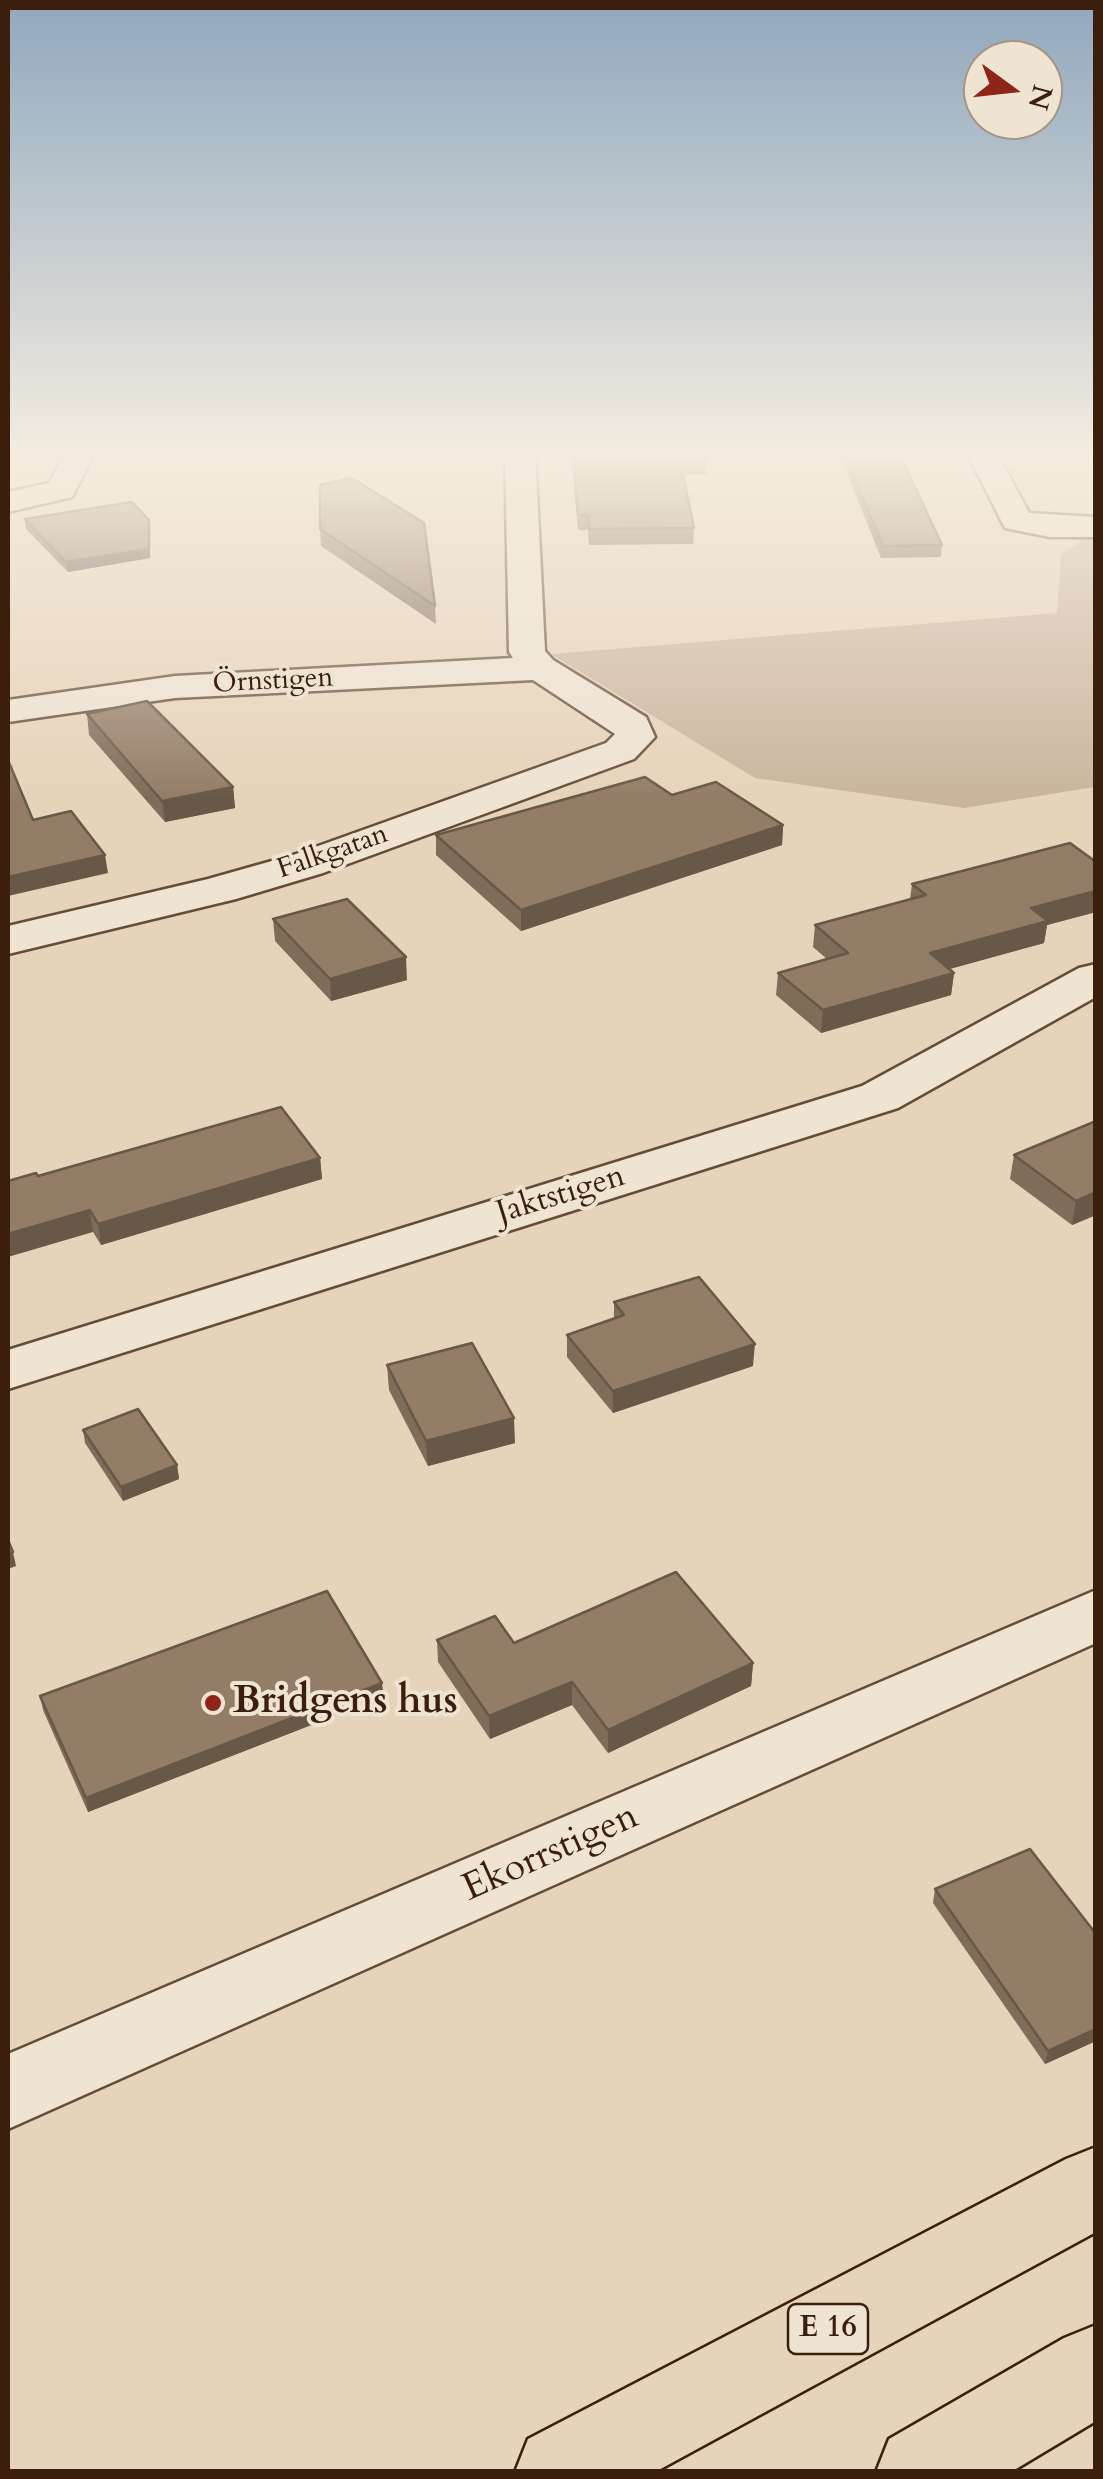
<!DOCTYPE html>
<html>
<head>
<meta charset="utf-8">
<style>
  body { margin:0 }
  #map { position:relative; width:1103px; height:2479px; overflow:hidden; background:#e6d4ba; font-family:Cardo,serif }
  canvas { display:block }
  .frame { position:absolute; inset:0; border:10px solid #3c1e0d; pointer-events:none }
  .north { position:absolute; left:963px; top:40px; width:100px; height:100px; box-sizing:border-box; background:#efe3d2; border:2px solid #a79483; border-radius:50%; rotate:105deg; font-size:28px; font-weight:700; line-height:40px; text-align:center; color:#3c1e0d }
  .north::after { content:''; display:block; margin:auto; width:35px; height:45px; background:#8f2418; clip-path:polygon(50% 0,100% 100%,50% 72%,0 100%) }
</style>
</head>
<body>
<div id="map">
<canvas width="1103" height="2479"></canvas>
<div class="frame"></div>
<div class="north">N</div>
</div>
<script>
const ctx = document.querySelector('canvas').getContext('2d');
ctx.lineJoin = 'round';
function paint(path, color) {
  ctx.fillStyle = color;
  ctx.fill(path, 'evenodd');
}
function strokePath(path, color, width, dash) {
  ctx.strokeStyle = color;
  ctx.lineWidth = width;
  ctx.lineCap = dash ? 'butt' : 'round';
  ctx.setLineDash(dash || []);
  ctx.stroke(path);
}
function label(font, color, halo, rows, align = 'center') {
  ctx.font = font + ' Cardo,serif';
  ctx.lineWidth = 8;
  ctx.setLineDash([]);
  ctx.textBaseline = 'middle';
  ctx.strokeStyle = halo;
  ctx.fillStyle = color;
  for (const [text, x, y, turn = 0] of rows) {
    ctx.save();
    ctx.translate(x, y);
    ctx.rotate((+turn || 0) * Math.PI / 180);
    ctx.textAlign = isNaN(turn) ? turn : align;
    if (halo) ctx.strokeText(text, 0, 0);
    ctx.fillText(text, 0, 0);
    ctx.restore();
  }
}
const green = new Path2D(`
  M 1087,537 L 1096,537 L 1095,787 L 964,808 L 755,778 L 551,654 L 1057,613 L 1061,554 Z`);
const minor = new Path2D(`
  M 66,451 L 96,451 L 72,497 L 8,512 L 8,492 L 49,483 Z
  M 505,451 L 535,451 L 545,651 L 553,660 L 646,717 L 655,737 L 634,759 L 323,873 L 236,899 L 8,954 L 8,926 L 208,879 L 293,855 L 606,743 L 615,734 L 533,680 L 175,698 L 8,722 L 8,700 L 175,676 L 513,658 L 509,652 Z
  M 966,451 L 996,451 L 1029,513 L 1096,517 L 1096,537 L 1050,537 L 1005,528 Z
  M 1096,964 L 1096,997 L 898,1108 L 8,1389 L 8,1350 L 862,1086 L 1079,968 Z
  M 1096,1590 L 1096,1643 L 8,2129 L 8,2054 Z`);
const trunk = new Path2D(`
  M 1096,2147 L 1096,2232 L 655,2472 L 515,2472 L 528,2439 L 1066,2159 Z
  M 1096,2325 L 1096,2421 L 1011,2472 L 876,2472 L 889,2439 L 1064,2338 Z`);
const wall = new Path2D(`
  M 571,451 L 704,451 L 707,460 L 706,475 L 683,475 L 694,528 L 693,544 L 589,545 L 588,530 L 578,530 Z
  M 838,451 L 898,451 L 942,545 L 941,557 L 881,558 Z
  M 25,519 L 150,530 L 150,558 L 68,572 L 26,529 Z
  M 320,529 L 435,606 L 436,624 L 321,546 Z
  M 87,714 L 233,787 L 235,808 L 165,822 L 89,735 Z
  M 672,795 L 783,825 L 782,845 L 521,931 L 436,855 L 436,835 Z
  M 1096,862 L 1096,912 L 1047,925 L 1044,943 L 950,969 L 954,973 L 951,995 L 821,1033 L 776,995 L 778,973 L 827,959 L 813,947 L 815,925 L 910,899 L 912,884 Z
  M 273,919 L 407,980 L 331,1001 L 275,941 Z
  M 1096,1121 L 1096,1215 L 1072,1225 L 1010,1179 L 1014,1155 Z
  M 320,1158 L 322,1179 L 101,1245 L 93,1232 L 38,1176 Z
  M 614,1302 L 753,1366 L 613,1413 L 567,1357 L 567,1335 L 614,1319 Z
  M 387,1365 L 515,1443 L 428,1466 L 389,1390 Z
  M 83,1430 L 177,1465 L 179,1479 L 123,1501 L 85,1443 Z
  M 437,1640 L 514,1643 L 753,1663 L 751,1686 L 608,1753 L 572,1705 L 490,1739 L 438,1662 Z
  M 382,1683 L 383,1697 L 88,1812 L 43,1710 L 40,1696 Z
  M 935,1889 L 1096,1934 L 1096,2041 L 1045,2064 L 933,1903 Z`);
const shadedWall = new Path2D(`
  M 149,520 L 150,558 L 68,572 L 66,562 Z
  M 233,787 L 235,808 L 165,822 L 162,801 Z
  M 783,825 L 782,845 L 521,931 L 521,910 Z
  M 105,855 L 108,873 L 8,896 L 8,877 Z
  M 1096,891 L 1096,912 L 1047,925 L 1044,943 L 927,975 L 930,953 L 1031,908 Z
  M 406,957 L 407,980 L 331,1001 L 330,979 Z
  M 954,973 L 951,995 L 821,1033 L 823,1010 Z
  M 320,1158 L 322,1179 L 101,1245 L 98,1224 Z
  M 1096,1192 L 1096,1215 L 1072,1225 L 1076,1201 Z
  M 90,1210 L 93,1232 L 8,1257 L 8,1234 Z
  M 755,1344 L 753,1366 L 613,1413 L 613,1391 Z
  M 514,1418 L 515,1443 L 428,1466 L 426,1441 Z
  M 177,1465 L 179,1479 L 123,1501 L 121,1487 Z
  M 13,1552 L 16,1566 L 8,1569 L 8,1554 Z
  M 753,1663 L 751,1686 L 608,1753 L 608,1730 Z
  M 572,1682 L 572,1705 L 490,1739 L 489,1716 Z
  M 382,1683 L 383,1697 L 88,1812 L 86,1798 Z
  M 1096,2029 L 1096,2041 L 1045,2064 L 1048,2051 Z`);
const building = new Path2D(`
  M 573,451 L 704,451 L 707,460 L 680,460 L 694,528 L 589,529 L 588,515 L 578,515 Z
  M 843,451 L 898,451 L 942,545 L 883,546 Z
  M 352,478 L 424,523 L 435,606 L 320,529 L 320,485 Z
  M 132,502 L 149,520 L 149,549 L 66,562 L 25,519 Z
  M 147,701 L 233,787 L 162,801 L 87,714 Z
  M 8,760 L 33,820 L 71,811 L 105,855 L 8,877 Z
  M 645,777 L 672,795 L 716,782 L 783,825 L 521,910 L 436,835 Z
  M 1070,843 L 1096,862 L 1096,891 L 1031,908 L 1048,921 L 930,953 L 954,973 L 823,1010 L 778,973 L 848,953 L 815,925 L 926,895 L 912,884 Z
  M 347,899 L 406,957 L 330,979 L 273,919 Z
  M 281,1107 L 320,1158 L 98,1224 L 90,1210 L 8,1234 L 8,1181 L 36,1173 L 38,1176 Z
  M 1096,1121 L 1096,1192 L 1076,1201 L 1014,1155 Z
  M 699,1277 L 755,1344 L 613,1391 L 567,1335 L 624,1315 L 614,1302 Z
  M 472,1343 L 514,1418 L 426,1441 L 387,1365 Z
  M 138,1409 L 177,1465 L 121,1487 L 83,1430 Z
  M 8,1540 L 13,1552 L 8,1554 Z
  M 676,1572 L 753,1663 L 608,1730 L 572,1682 L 489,1716 L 437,1640 L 495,1616 L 514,1643 Z
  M 327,1591 L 382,1683 L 86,1798 L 40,1696 Z
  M 1030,1849 L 1096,1934 L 1096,2029 L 1048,2051 L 935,1889 Z`);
const markers = [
  [213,1703,10,"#8f2418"]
];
const farStreetnames = [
  ["Örnstigen",273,682,-3],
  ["Falkgatan",333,853,-19]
];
const shields = [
  [828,2329,80]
];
const shieldNames = [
  ["E 16",828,2329]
];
const streetNames = [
  ["Jaktstigen",561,1196,-17]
];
const nearPoinames = [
  ["Bridgens hus",233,1703]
];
const nearStreetnames = [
  ["Ekorrstigen",551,1854,-24]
];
paint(green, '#c9b59d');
strokePath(minor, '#664c38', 5);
strokePath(trunk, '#3c1e0d', 5);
paint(minor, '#efe3d2');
paint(trunk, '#e6d4ba');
paint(wall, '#7f6c59');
paint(shadedWall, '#685848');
paint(building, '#947d67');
strokePath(building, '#685848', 2.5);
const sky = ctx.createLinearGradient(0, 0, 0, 798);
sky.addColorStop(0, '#90a8be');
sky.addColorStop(0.57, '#f4ece0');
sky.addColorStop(1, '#f4ece000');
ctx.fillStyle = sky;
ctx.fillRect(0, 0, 1103, 798);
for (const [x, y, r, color] of markers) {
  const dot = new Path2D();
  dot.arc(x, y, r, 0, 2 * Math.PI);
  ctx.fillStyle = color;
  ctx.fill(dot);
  strokePath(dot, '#efe3d2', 4);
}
label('28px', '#3c1e0d', '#efe3d2', farStreetnames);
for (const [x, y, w] of shields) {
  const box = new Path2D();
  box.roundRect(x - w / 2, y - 25, w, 50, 8);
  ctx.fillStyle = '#efe3d2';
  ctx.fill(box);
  strokePath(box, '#3c1e0d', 2.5);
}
label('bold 30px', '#3c1e0d', null, shieldNames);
label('32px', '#3c1e0d', '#efe3d2', streetNames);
label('bold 38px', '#3c1e0d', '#efe3d2', nearPoinames, 'left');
label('38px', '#3c1e0d', '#efe3d2', nearStreetnames);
</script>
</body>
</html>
